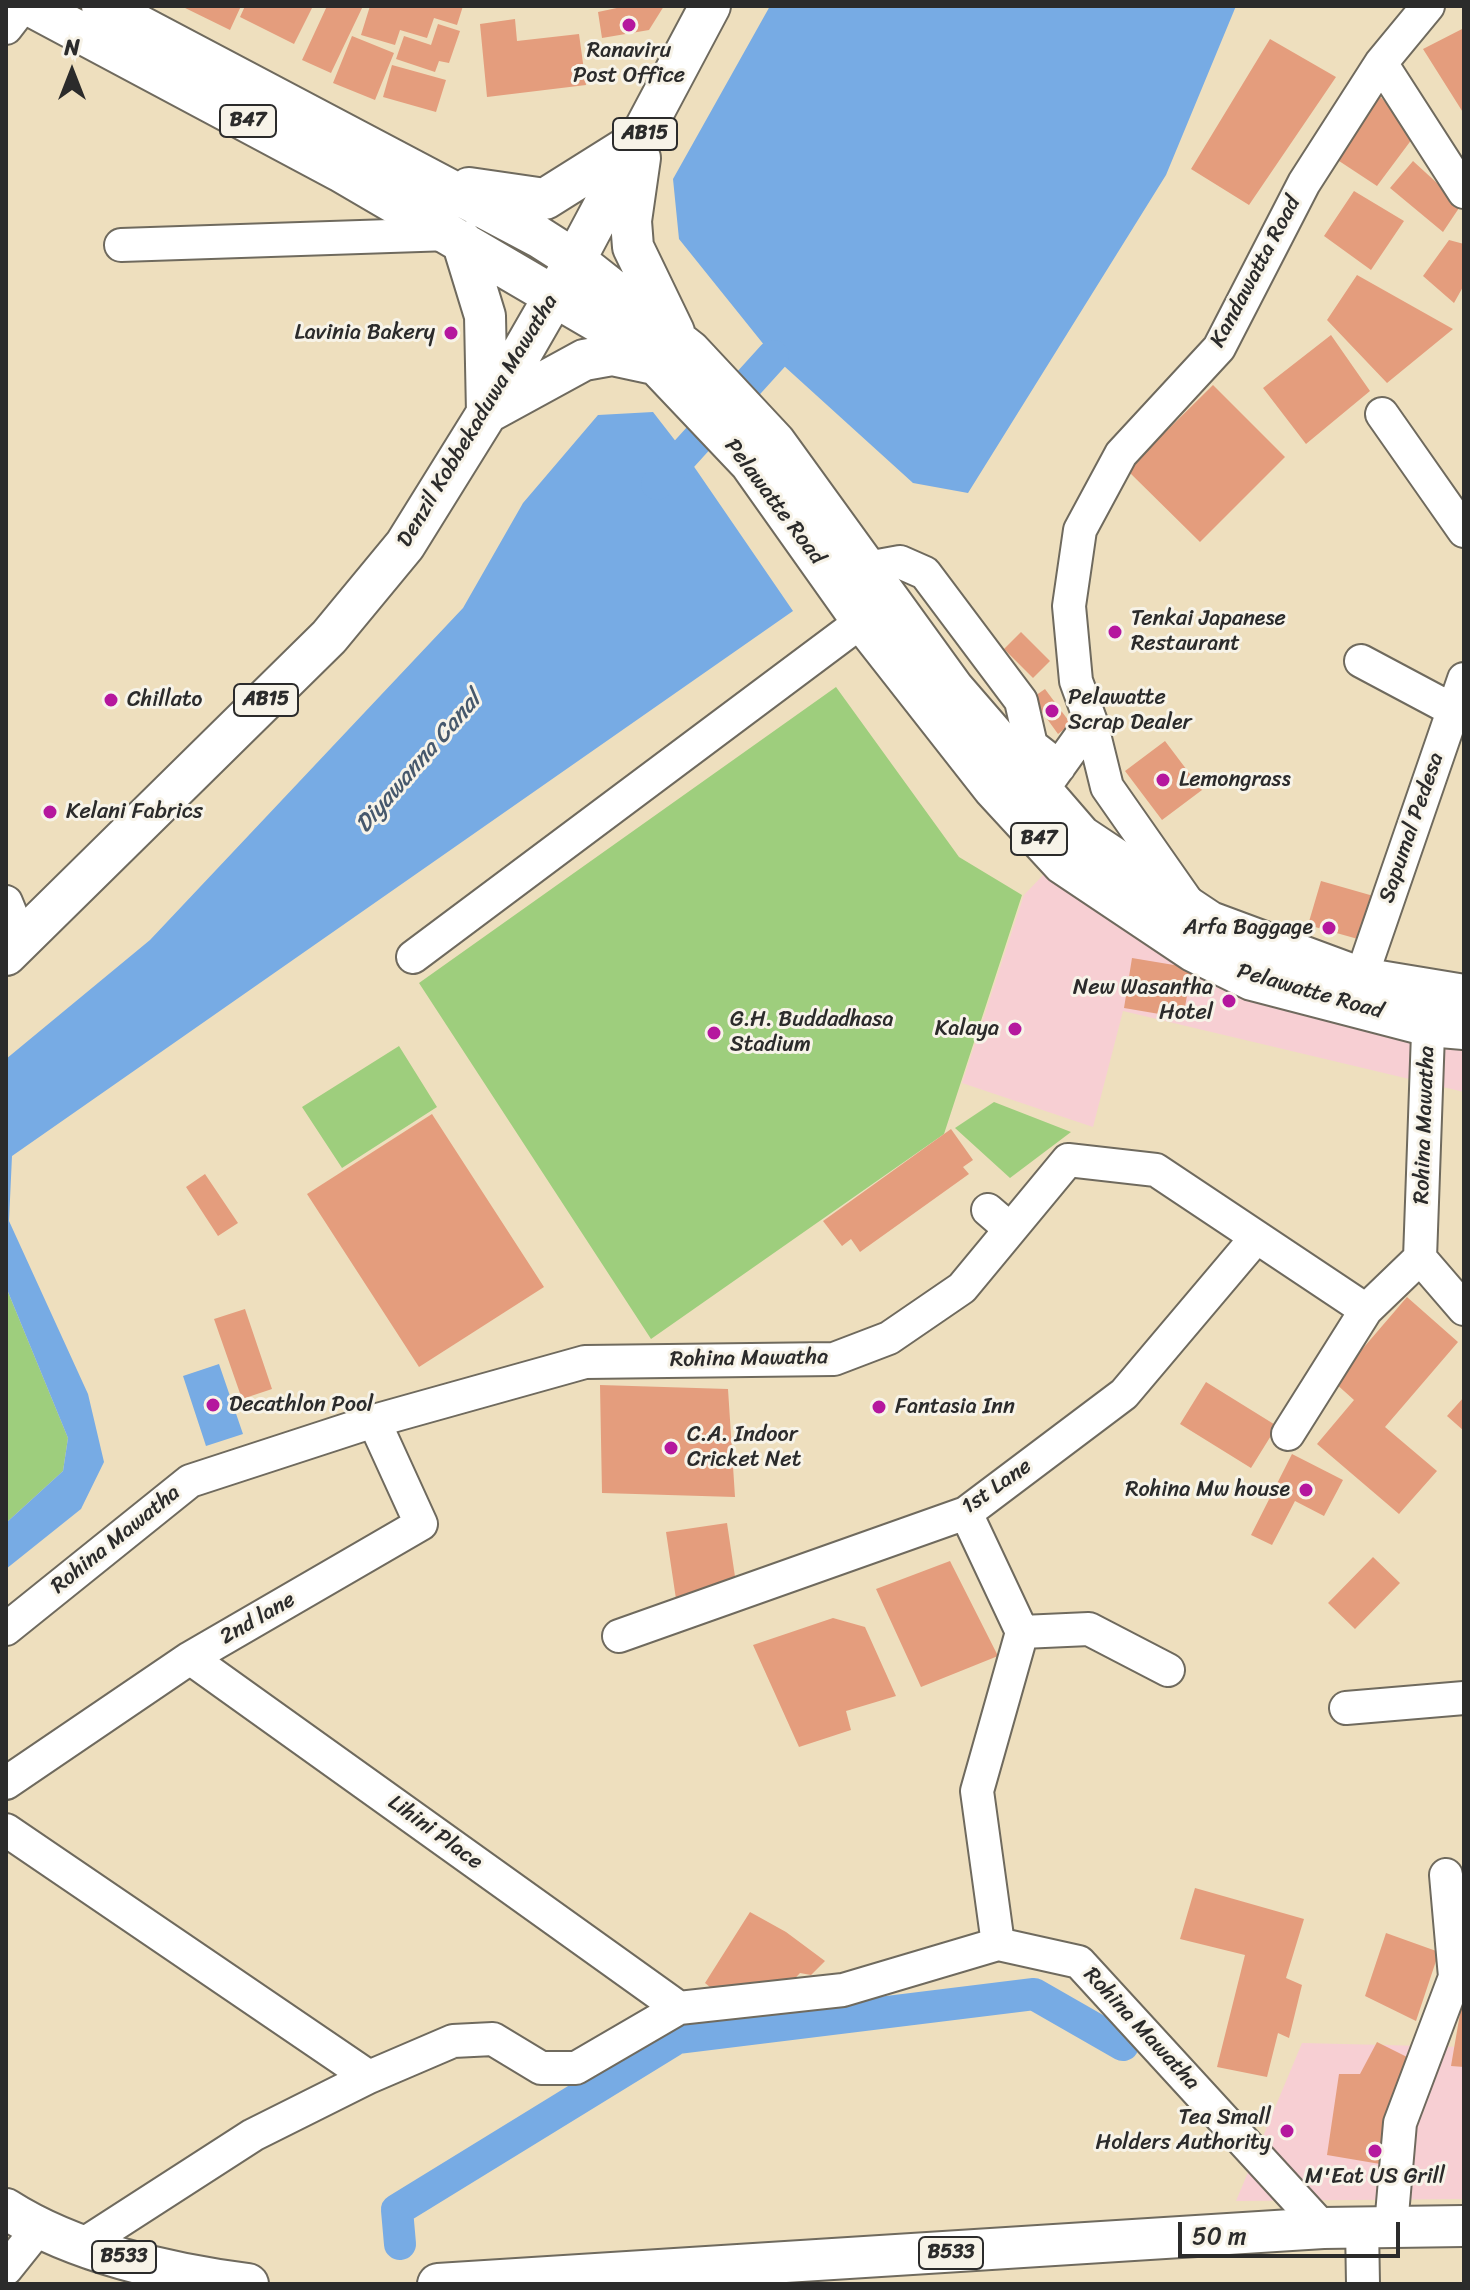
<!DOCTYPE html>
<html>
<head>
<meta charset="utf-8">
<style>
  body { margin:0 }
  #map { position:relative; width:1470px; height:2290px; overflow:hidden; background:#eedfbe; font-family:Sriracha,sans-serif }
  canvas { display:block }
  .frame { position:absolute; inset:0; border:8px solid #2b2b2b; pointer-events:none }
  .north { position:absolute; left:32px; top:32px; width:80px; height:80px; -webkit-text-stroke:6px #f7f3e8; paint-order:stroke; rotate:0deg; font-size:22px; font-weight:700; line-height:32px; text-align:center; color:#2b2b2b }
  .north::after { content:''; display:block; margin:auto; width:28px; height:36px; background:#2b2b2b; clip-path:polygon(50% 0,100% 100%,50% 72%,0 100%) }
  .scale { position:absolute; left:1178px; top:2222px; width:222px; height:36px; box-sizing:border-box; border:4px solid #2b2b2b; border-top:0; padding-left:10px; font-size:24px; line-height:28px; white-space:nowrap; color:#2b2b2b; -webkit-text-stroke:6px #f7f3e8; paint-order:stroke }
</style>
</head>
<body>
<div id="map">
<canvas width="1470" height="2290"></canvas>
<div class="frame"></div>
<div class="north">N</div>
<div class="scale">50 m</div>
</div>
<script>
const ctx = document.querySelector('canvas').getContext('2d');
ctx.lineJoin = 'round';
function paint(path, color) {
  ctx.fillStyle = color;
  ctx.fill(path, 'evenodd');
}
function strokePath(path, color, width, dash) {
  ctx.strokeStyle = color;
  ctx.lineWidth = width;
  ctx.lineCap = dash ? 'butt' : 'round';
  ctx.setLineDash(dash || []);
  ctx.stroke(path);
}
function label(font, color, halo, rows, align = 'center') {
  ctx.font = font + ' Sriracha,sans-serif';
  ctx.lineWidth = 6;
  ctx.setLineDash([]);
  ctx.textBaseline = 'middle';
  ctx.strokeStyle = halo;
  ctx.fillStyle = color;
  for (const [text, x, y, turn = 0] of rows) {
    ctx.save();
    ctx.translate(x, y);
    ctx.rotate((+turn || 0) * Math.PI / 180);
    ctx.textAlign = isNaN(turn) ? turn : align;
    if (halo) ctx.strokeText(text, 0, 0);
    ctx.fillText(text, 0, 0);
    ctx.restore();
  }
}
const built = new Path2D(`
  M 1046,872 L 1464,1038 L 1464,1092 L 1123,1011 L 1093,1127 L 962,1083 L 1024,895 Z
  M 1302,2043 L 1464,2047 L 1464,2199 L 1236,2201 Z`);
const green = new Path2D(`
  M 836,687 L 959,857 L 1022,895 L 944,1134 L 651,1339 L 419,983 Z
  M 399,1046 L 437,1107 L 342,1168 L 302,1107 Z
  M 994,1102 L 1071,1132 L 1010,1178 L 955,1128 Z
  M 6,1287 L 68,1438 L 63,1471 L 6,1523 Z`);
const water = new Path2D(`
  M 770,6 L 1236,6 L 1166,175 L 968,493 L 913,483 L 773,356 L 679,239 L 673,179 Z
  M 653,412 L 684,452 L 793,611 L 12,1156 L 9,1221 L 88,1394 L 104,1462 L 81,1509 L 6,1569 L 6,1523 L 63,1471 L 68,1438 L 6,1287 L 6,1059 L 150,940 L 463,608 L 523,503 L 598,415 Z
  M 219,1364 L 243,1434 L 206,1446 L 183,1376 Z`);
const canal = new Path2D(`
  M 657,484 L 773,356
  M 400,2244 L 397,2210 L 677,2038 L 1034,1994 L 1123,2045`);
const building = new Path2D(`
  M 181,6 L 241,6 L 230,30 Z
  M 245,6 L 313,6 L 294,44 L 240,17 Z
  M 327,6 L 363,6 L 331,73 L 302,60 Z
  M 370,6 L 463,6 L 457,25 L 434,18 L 427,38 L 400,30 L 395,45 L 361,35 Z
  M 626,6 L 664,6 L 649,30 L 602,38 L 598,12 Z
  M 515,19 L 517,41 L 579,34 L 586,85 L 487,97 L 480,24 Z
  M 438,24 L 460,31 L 449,63 L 439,61 L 435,72 L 396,59 L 404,36 L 431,45 Z
  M 1464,28 L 1464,114 L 1423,49 Z
  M 352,36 L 394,53 L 375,100 L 333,83 Z
  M 1270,39 L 1336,77 L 1249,205 L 1191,169 Z
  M 392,65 L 446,80 L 436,112 L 383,97 Z
  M 1377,93 L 1415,135 L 1377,186 L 1333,157 Z
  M 1413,161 L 1461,205 L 1443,232 L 1390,188 Z
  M 1354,191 L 1404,221 L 1371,270 L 1324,236 Z
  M 1449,240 L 1464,244 L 1464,285 L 1454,303 L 1423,276 Z
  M 1357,275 L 1453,329 L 1387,383 L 1327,320 Z
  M 1331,335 L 1370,391 L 1306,444 L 1263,388 Z
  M 1213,385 L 1285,457 L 1200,542 L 1127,470 Z
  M 1021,632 L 1050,661 L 1033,678 L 1004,649 Z
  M 1045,689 L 1071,724 L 1058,734 L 1032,698 Z
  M 1165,741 L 1202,790 L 1162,820 L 1125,771 Z
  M 1321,881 L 1377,897 L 1365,941 L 1308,925 Z
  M 1132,958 L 1192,968 L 1183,1018 L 1124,1008 Z
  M 432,1114 L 544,1287 L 419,1367 L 307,1194 Z
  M 951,1129 L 973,1160 L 963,1167 L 969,1174 L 860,1252 L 851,1239 L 842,1246 L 823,1221 Z
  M 205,1174 L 238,1223 L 218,1236 L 186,1187 Z
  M 1407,1297 L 1458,1342 L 1385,1427 L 1437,1471 L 1399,1514 L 1317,1444 L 1354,1400 L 1334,1382 Z
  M 245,1309 L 272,1389 L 242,1399 L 214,1319 Z
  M 1206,1382 L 1277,1426 L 1251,1468 L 1180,1424 Z
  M 600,1385 L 728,1389 L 735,1497 L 602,1493 Z
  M 1464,1397 L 1464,1431 L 1447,1416 Z
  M 1292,1454 L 1343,1480 L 1324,1516 L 1295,1501 L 1272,1545 L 1251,1535 Z
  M 727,1523 L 737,1590 L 676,1599 L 666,1532 Z
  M 1373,1557 L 1400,1583 L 1355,1629 L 1328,1603 Z
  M 950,1561 L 998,1656 L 921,1687 L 876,1589 Z
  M 833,1618 L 865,1627 L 896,1696 L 846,1711 L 851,1730 L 799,1747 L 753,1645 Z
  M 1195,1888 L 1304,1919 L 1286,1978 L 1302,1985 L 1289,2038 L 1278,2033 L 1267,2077 L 1217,2067 L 1245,1955 L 1180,1939 Z
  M 750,1912 L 786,1932 L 825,1961 L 811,1975 L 800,1973 L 786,1988 L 716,1992 L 705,1983 Z
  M 1386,1933 L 1439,1952 L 1416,2021 L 1365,1996 Z
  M 1462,2002 L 1464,2002 L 1464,2067 L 1451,2066 Z
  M 1377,2042 L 1417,2062 L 1386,2165 L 1327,2155 L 1339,2074 L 1360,2074 Z`);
const minor = new Path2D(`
  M 6,28 L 23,6
  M 1381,63 L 1464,192
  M 121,245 L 450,234
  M 1382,414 L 1464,531
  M 867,568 L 900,562 L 925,573 L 1021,701 L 1031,745 L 1059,767
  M 1361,661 L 1453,710
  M 1091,722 L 1107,787 L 1186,900
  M 1025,807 L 1040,793 L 1091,722 L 1076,681 L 1069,606 L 1080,530 L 1121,454 L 1219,348 L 1304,183 L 1381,63 L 1428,6
  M 6,902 L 22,941
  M 413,957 L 862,621
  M 1361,978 L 1464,679
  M 1429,1005 L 1420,1258 L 1464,1309
  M 988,1210 L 1010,1229
  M 1288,1434 L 1366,1310
  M 966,1513 L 1022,1632 L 977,1791 L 998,1944 L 1079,1962 L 1323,2228
  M 6,1629 L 190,1481 L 374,1421 L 585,1362 L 834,1359 L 889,1338 L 962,1288 L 1068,1160 L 1156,1170 L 1366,1310 L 1420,1258
  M 1022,1632 L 1089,1629 L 1168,1670
  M 619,1636 L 966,1513 L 1124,1394 L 1255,1239
  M 190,1658 L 679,2008
  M 1346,1708 L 1464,1698
  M 6,1783 L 190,1658 L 421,1524 L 374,1421
  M 6,1830 L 369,2077
  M 1362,2226 L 1363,2284
  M 1391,2226 L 1400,2123 L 1455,1977 L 1446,1875
  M 84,2244 L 253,2135 L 369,2077 L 453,2041 L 493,2039 L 541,2068 L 576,2068 L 679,2008 L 843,1990 L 998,1944
  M 6,2269 L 38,2229`);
const major = new Path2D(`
  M 31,6 L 340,171 L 610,329 L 657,365 L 750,463 L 862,621 L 993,788 L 1063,864 L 1193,951 L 1252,980 L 1429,1026 L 1464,1029
  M 102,6 L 539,237 L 575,260 L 690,351 L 775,442 L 953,688 L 1081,836 L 1210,922 L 1361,978 L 1464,995
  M 640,158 L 631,221 L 633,247 L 674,332
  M 469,188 L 545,199 L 639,140
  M 462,241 L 485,316 L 487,413
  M 487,413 L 584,360 L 612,355 L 654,364
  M 6,955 L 329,637 L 405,545 L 487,413 L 575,260 L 710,6
  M 6,2209 C 73,2252 169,2274 248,2284
  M 438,2284 L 1323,2228 L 1464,2226`);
const markers = [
  [629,25,8,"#b5179e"],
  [451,333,8,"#b5179e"],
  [1115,632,8,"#b5179e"],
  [111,700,8,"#b5179e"],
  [1052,711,8,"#b5179e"],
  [1163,780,8,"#b5179e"],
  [50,812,8,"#b5179e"],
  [1329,928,8,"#b5179e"],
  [1229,1001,8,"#b5179e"],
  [1015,1029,8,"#b5179e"],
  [714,1033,8,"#b5179e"],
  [213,1405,8,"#b5179e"],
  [879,1407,8,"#b5179e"],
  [671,1448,8,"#b5179e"],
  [1306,1490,8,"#b5179e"],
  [1287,2131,8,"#b5179e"],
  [1375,2151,8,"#b5179e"]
];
const shields = [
  [248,121,56],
  [645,134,64],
  [266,700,64],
  [1039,839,56],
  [951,2253,64],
  [124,2257,64]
];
const shieldNames = [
  ["B47",248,121],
  ["AB15",645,134],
  ["AB15",266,700],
  ["B47",1039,839],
  ["B533",951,2253],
  ["B533",124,2257]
];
const poiNames = [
  ["Ranaviru",629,51,"center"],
  ["Post Office",629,76,"center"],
  ["Lavinia Bakery",435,333,"right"],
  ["Tenkai Japanese",1131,619],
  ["Restaurant",1131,644],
  ["Pelawatte",1068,698],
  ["Scrap Dealer",1068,723],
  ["Chillato",127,700],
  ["Lemongrass",1179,780],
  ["Kelani Fabrics",66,812],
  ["Arfa Baggage",1313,928,"right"],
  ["New Wasantha",1213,988,"right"],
  ["Hotel",1213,1013,"right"],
  ["G.H. Buddadhasa",730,1020],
  ["Stadium",730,1045],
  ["Kalaya",999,1029,"right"],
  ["Decathlon Pool",229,1405],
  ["Fantasia Inn",895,1407],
  ["C.A. Indoor",687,1435],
  ["Cricket Net",687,1460],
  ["Rohina Mw house",1290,1490,"right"],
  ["Tea Small",1271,2118,"right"],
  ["Holders Authority",1271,2143,"right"],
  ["M'Eat US Grill",1375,2177,"center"]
];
const streetNames = [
  ["Kandawatta Road",1256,272,-62],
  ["Denzil Kobbekaduwa Mawatha",478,421,-59],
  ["Pelawatte Road",774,502,53],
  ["Sapumal Pedesa",1412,828,-71],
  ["Pelawatte Road",1310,992,16],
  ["Rohina Mawatha",1425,1125,-88],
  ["Rohina Mawatha",749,1359,-1],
  ["1st Lane",997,1487,-35],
  ["Rohina Mawatha",116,1540,-39],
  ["2nd lane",258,1619,-30],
  ["Lihini Place",435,1833,36],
  ["Rohina Mawatha",1141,2029,47]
];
const waterNames = [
  ["Diyawanna Canal",419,763,-49]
];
paint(built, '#f7cfd3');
paint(green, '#9ece7d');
paint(water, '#77abe4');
strokePath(canal, '#77abe4', 32);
paint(building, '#e49d7d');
strokePath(minor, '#6f6a5e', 36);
strokePath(major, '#6f6a5e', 44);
strokePath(minor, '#fff', 32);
strokePath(major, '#fff', 40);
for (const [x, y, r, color] of markers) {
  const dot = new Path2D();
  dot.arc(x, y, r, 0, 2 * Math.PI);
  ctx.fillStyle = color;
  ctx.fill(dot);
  strokePath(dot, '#f7f3e8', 3);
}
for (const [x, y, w] of shields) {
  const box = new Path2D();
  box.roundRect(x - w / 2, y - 16, w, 32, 6);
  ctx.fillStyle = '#f7f3e8';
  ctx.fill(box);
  strokePath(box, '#2b2b2b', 2);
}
label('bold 20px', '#2b2b2b', null, shieldNames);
label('22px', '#2b2b2b', '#f7f3e8', poiNames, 'left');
label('22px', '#2b2b2b', '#f7f3e8', streetNames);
label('italic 24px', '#46586c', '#f7f3e8', waterNames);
</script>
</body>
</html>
